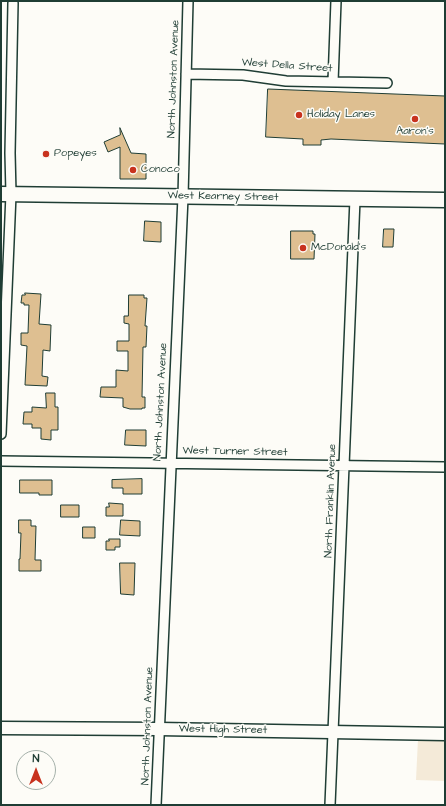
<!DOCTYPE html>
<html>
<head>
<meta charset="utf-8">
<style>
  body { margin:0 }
  #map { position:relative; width:446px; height:806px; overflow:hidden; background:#fdfcf7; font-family:"Architects Daughter",sans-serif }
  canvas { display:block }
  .frame { position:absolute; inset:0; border:2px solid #1f3d34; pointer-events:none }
  .north { position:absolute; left:16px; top:750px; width:40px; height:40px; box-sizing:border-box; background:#fdfcf7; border:1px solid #a4b0a9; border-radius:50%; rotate:0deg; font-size:11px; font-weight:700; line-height:16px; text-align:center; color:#1f3d34 }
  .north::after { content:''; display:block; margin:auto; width:14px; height:18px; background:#c8321e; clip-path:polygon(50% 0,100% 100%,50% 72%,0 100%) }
</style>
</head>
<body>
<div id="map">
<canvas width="446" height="806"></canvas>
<div class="frame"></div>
<div class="north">N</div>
</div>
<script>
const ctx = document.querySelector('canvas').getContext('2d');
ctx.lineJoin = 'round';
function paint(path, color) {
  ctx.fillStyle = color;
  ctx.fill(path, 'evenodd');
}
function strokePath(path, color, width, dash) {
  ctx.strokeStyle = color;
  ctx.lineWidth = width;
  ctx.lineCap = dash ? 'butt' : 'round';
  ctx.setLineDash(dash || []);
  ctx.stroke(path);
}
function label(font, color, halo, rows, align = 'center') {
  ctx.font = font + ' "Architects Daughter",sans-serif';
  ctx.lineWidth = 3;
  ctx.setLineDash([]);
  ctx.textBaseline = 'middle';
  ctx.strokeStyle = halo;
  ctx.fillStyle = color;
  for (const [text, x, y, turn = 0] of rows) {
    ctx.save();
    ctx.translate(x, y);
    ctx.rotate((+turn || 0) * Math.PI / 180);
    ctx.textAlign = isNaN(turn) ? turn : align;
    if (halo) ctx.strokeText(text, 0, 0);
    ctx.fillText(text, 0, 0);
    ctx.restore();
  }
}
const built = new Path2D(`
  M 418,739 L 445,739 L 445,781 L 416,780 Z`);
const building = new Path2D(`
  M 268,89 L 445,96 L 445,144 L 331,139 L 321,140 L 321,145 L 303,145 L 303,139 L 266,137 Z
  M 120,128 L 131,153 L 146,154 L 146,179 L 120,179 L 120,147 L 108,152 L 104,142 L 120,135 Z
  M 145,221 L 161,222 L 161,242 L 144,241 Z
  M 384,229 L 394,229 L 393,247 L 383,247 Z
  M 291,231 L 313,231 L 313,234 L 315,234 L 314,259 L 291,259 Z
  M 25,293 L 41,294 L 39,324 L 51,325 L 50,351 L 43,350 L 42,376 L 48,377 L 47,386 L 25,385 L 27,346 L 21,345 L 21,333 L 28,333 L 29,305 L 24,305 L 24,303 L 21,303 L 22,295 L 25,295 Z
  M 129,295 L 144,295 L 144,298 L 147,298 L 145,326 L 147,326 L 146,347 L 143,347 L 142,397 L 145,397 L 145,408 L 142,408 L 142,409 L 130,409 L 123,407 L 123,398 L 100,397 L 101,387 L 116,387 L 116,370 L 128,371 L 128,351 L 117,351 L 117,341 L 129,341 L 129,324 L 124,323 L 124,316 L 128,316 Z
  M 46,393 L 55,393 L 55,407 L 58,407 L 58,430 L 51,430 L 51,440 L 41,439 L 41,428 L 32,428 L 32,424 L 23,424 L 24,412 L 32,412 L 32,407 L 46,408 Z
  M 126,430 L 146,430 L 146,446 L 125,445 Z
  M 142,479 L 142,494 L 123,494 L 123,488 L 112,488 L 112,480 Z
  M 20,480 L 52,480 L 52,495 L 39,495 L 39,493 L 20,493 Z
  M 109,503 L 123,504 L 123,516 L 106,516 L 106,507 L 109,507 Z
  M 61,505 L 79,505 L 79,517 L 61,517 Z
  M 19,520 L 31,520 L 31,526 L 36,526 L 35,560 L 41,560 L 41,571 L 19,571 L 19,559 L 20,559 L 21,533 L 19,533 Z
  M 121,520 L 140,521 L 140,536 L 120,535 Z
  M 83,527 L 95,527 L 95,538 L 83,538 Z
  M 109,539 L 120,539 L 120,547 L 115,547 L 115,550 L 106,550 L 106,541 L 109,541 Z
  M 120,563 L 135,563 L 134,595 L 121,594 Z`);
const street = new Path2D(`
  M 186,74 L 243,75 L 286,81 L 387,83
  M 333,82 L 336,1
  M 1,434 L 11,194 L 10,153 L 13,3
  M 1,461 L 445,467
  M 156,805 L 183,197 L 188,1
  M 330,805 L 355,199`);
const secondary = new Path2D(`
  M 1,728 L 159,729 L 445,734`);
const primary = new Path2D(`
  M 1,194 L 445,200`);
const markers = [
  [299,115,4,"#c8321e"],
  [415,119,4,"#c8321e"],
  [46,154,4,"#c8321e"],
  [133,170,4,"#c8321e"],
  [303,248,4,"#c8321e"]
];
const streetNames = [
  ["West Della Street",287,66,4],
  ["North Johnston Avenue",174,79,-88],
  ["West Kearney Street",223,197,1],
  ["North Johnston Avenue",161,402,-87],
  ["West Turner Street",235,452,1],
  ["North Franklin Avenue",331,501,-88],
  ["North Johnston Avenue",148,726,-88],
  ["West High Street",223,730,1]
];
const poiNames = [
  ["Holiday Lanes",307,115],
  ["Aaron's",415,132,"center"],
  ["Popeyes",54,154],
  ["Conoco",141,170],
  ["McDonald's",311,248]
];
paint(built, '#f4ead8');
paint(building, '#debf91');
strokePath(building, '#1f3d34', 1);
strokePath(street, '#1f3d34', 12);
strokePath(secondary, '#1f3d34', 15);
strokePath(primary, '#1f3d34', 17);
strokePath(street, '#fdfcf7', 9);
strokePath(secondary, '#fdfcf7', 12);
strokePath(primary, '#fdfcf7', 14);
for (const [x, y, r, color] of markers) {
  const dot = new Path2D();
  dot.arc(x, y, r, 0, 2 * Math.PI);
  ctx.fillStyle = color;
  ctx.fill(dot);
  strokePath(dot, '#fdfcf7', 1.5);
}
label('11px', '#1f3d34', '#fdfcf7', streetNames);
label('11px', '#1f3d34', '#fdfcf7', poiNames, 'left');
</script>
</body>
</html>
